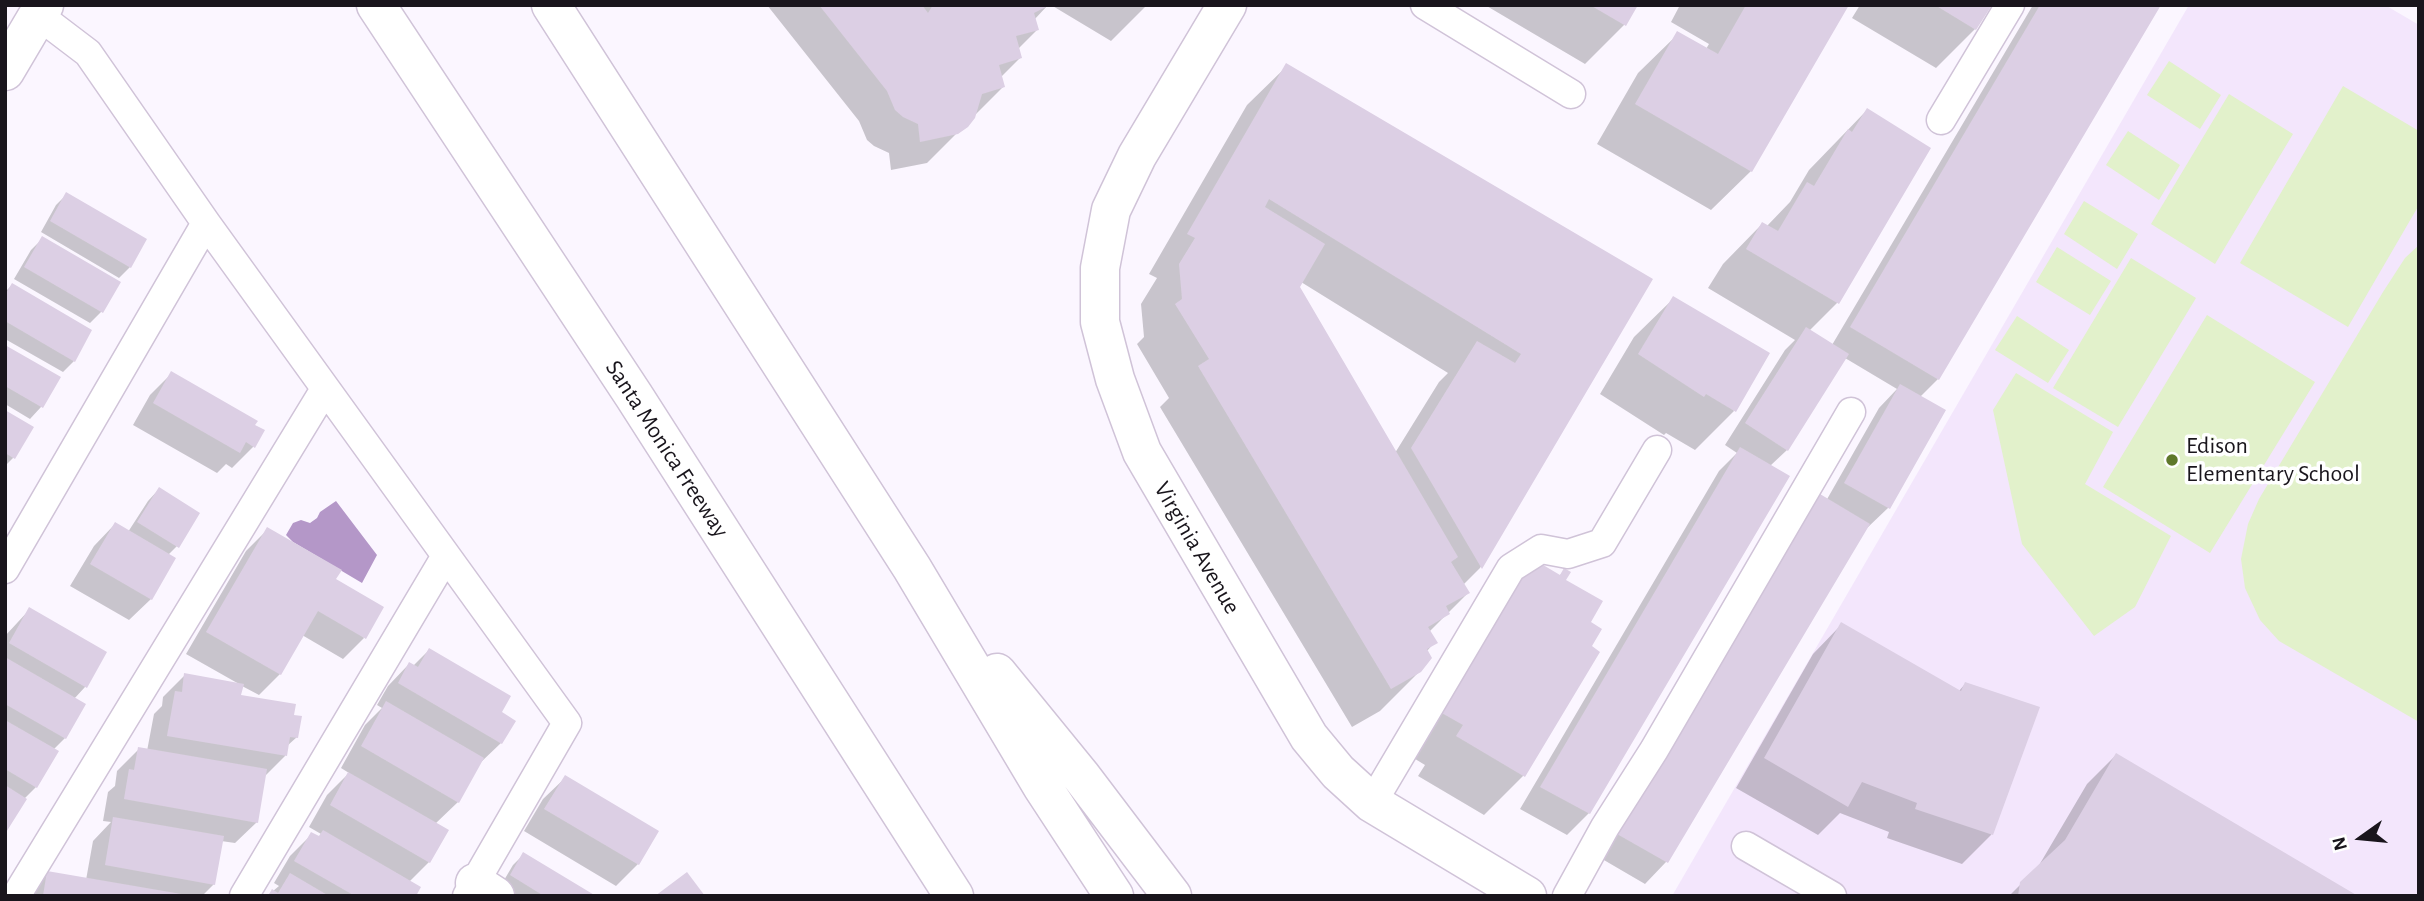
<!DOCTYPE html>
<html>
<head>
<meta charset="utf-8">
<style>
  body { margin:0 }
  #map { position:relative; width:2424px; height:901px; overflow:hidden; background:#fbf6ff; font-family:"Alegreya Sans",sans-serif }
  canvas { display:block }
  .frame { position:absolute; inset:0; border:7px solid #19151c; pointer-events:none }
  .north { position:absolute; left:2326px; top:803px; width:70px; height:70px; -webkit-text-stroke:5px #fff; paint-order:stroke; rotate:255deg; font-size:19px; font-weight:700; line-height:28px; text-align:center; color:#19151c }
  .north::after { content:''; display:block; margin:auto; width:24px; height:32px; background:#19151c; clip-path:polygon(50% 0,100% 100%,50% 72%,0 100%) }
</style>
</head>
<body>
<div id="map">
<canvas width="2424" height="901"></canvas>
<div class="frame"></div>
<div class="north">N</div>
</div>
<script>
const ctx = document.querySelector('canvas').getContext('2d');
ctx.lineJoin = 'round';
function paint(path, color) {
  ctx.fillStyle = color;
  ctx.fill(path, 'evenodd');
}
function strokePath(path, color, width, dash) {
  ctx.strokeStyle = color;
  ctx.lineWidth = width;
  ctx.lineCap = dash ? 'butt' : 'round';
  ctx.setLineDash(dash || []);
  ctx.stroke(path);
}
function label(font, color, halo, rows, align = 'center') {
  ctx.font = font + ' "Alegreya Sans",sans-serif';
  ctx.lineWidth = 7;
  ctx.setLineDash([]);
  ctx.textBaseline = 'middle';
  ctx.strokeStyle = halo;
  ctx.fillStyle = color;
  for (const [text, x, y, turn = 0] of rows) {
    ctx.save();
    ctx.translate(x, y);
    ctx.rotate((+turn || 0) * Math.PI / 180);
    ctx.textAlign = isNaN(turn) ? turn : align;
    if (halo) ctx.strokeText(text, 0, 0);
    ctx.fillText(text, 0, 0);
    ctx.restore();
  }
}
const built = new Path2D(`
  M 2189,5 L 2385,5 L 2419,25 L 2419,896 L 1672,896 Z`);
const green = new Path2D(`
  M 2169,61 L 2221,95 L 2200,129 L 2147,95 Z
  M 2343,86 L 2419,131 L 2419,205 L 2348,327 L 2240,263 Z
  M 2229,94 L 2293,134 L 2215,264 L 2151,224 Z
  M 2128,131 L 2180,165 L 2159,200 L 2106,165 Z
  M 2084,201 L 2138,234 L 2117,269 L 2064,234 Z
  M 2419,245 L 2419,722 L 2279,641 L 2260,620 L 2245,588 L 2241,559 L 2248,524 L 2259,499 L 2383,292 L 2405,258 Z
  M 2057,247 L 2111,281 L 2090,315 L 2036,282 Z
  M 2131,258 L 2196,298 L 2118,427 L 2053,388 Z
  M 2207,315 L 2315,382 L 2210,553 L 2103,487 Z
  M 2017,316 L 2069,350 L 2048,383 L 1995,350 Z
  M 2016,373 L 2113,432 L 2085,484 L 2171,536 L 2135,607 L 2094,636 L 2022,544 L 1993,410 Z`);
const water = new Path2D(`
  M 336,501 L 377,555 L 362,583 L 293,542 L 286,535 L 293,523 L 301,520 L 310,523 L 317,518 L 320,512 Z`);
const shadow = new Path2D(`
  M 767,5 L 1048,5 L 1034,20 L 1037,30 L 1018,49 L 1020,58 L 1001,77 L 1003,87 L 927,163 L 891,170 L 889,153 L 874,146 L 867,140 L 859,121 Z
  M 1051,5 L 1147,5 L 1111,41 Z
  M 1485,5 L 1636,5 L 1624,25 L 1585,64 Z
  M 1680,5 L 1847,5 L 1751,171 L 1711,210 L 1597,144 L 1638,73 L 1678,34 L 1706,49 L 1709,44 L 1671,22 Z
  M 1860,5 L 1990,5 L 1975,29 L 1936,68 L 1852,18 Z
  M 2033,5 L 2159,5 L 1938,379 L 1920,397 L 1888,508 L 1866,529 L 1666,862 L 1645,884 L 1597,856 L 1798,518 L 1820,497 L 1826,501 L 1879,408 L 1897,389 L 1845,358 L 1787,450 L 1770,466 L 1788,477 L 1589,813 L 1567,835 L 1520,809 L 1719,471 L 1737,453 L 1725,445 L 1785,350 L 1795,340 L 1708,288 L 1723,264 L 1762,224 L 1766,227 L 1790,202 L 1809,170 L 1867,110 L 1837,303 L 1809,331 L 1832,345 Z
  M 1287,66 L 1650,280 L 1480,568 L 1463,585 L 1468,593 L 1429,632 L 1435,642 L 1427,651 L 1420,671 L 1380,711 L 1352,727 L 1160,407 L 1169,398 L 1137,344 L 1144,337 L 1141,304 L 1157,278 L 1149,274 L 1247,105 ZM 1301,282 L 1448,373 L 1439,382 L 1395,453 L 1298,287 Z
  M 67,194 L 130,267 L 119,278 L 41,232 L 56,205 Z
  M 43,238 L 119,283 L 101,312 L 90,323 L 14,279 L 31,250 Z
  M 12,285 L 74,361 L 63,372 L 5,339 L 5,292 Z
  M 1674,298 L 1734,411 L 1695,450 L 1666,433 L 1664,435 L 1600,394 L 1634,337 Z
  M 5,347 L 59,378 L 41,407 L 30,419 L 5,404 Z
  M 172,373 L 263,431 L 253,447 L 232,468 L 226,464 L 217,473 L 133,425 L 150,395 Z
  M 5,412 L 13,458 L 5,466 Z
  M 159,489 L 177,546 L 168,555 L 151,599 L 129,620 L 70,586 L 94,546 L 115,524 L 128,532 L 148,501 Z
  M 268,529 L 334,579 L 364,638 L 343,659 L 302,635 L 280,674 L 259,695 L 242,686 L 239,697 L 292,717 L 297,737 L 287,746 L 285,756 L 264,777 L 257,822 L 235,843 L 221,841 L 214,884 L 202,896 L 26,896 L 48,873 L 86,880 L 93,841 L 111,822 L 103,821 L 108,792 L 115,786 L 117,771 L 139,749 L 147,751 L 154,714 L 162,706 L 163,697 L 185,675 L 239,684 L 186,654 L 246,551 Z
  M 1533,561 L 1559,576 L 1564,571 L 1564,580 L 1588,623 L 1523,776 L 1484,815 L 1418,776 L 1425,765 L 1402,751 L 1494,600 Z
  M 30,609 L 105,653 L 85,687 L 74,699 L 65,738 L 53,750 L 36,787 L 24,799 L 5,831 L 5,636 Z
  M 1842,624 L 1959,691 L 1965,684 L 2037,708 L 1991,835 L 1962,864 L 1887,838 L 1889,832 L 1840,813 L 1818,835 L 1736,788 L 1813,654 Z
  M 429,650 L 500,713 L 501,743 L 479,764 L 458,802 L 435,824 L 429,862 L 409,882 L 414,896 L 267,896 L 279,886 L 274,883 L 290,856 L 312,834 L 318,838 L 321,834 L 309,827 L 327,795 L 349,773 L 341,768 L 365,725 L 382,708 L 377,705 L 388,686 L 409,664 L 413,666 Z
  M 2116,755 L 2353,896 L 2009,896 L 2038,867 L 2087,784 Z
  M 565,778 L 657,832 L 638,864 L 616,886 L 524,831 L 543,799 Z
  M 524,854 L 593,896 L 514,896 L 500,887 L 513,865 Z`);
const building = new Path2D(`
  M 819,5 L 922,5 L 928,13 L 933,5 L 1050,5 L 1034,13 L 1039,30 L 1016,36 L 1022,58 L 999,65 L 1005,87 L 982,94 L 975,118 L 968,127 L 958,134 L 920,142 L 918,124 L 903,117 L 895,110 L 887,91 Z
  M 1590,5 L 1638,5 L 1626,26 Z
  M 1746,5 L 1849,5 L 1752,172 L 1635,104 L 1677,31 L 1718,54 Z
  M 1935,5 L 1992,5 L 1976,30 Z
  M 2040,5 L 2161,5 L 1939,380 L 1850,327 Z
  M 1286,63 L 1653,279 L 1482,569 L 1411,448 L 1477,341 L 1515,363 L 1521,354 L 1269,199 L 1265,207 L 1325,244 L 1300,287 L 1458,557 L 1451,562 L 1470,593 L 1446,606 L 1450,614 L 1428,627 L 1438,643 L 1427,649 L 1432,658 L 1421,672 L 1391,689 L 1198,366 L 1209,359 L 1175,304 L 1182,299 L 1179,264 L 1195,238 L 1187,234 Z
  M 1867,108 L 1931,148 L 1839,304 L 1746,249 L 1762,222 L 1778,231 L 1807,182 L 1814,186 L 1848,129 L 1852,132 Z
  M 66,192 L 147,239 L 131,268 L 50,221 Z
  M 42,236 L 121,282 L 103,313 L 24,267 Z
  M 12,283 L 92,330 L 75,362 L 5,321 L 5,295 Z
  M 1673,296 L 1770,353 L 1736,412 L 1706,394 L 1704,397 L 1638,354 Z
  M 1806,327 L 1849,354 L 1788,451 L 1745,423 Z
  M 5,345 L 61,377 L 43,408 L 5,386 Z
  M 171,371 L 258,421 L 255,425 L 265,430 L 255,448 L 246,442 L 240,453 L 153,403 Z
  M 1900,384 L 1946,410 L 1890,509 L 1844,483 Z
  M 5,410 L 34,427 L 15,459 L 5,453 Z
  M 1740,447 L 1790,476 L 1590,814 L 1540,787 Z
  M 159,487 L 200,513 L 179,548 L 137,522 Z
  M 1820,494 L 1870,524 L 1668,863 L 1617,834 Z
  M 115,522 L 176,558 L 152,600 L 90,564 Z
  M 267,527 L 342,570 L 336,579 L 384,607 L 366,639 L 318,611 L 281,675 L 206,632 Z
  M 1533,559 L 1560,575 L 1564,568 L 1571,572 L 1566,580 L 1603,601 L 1591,622 L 1602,629 L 1592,646 L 1600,652 L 1525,777 L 1456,736 L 1463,725 L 1440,712 Z
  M 29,607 L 107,652 L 87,688 L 9,643 Z
  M 1841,622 L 1961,691 L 1965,682 L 2040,707 L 1993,835 L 1915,809 L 1917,803 L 1862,782 L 1848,807 L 1764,758 Z
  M 429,648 L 511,696 L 502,712 L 516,721 L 502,744 L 398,683 L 409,662 L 418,667 Z
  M 5,657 L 86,704 L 66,739 L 5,704 Z
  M 184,673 L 244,684 L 241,695 L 296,704 L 294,715 L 302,716 L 298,738 L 290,737 L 287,756 L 167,736 L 175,691 L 182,692 Z
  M 386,701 L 484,758 L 459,803 L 361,746 Z
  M 5,720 L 59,751 L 37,788 L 5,769 Z
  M 138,747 L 267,769 L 258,823 L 124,799 L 129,769 L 134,770 Z
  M 2116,753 L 2358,896 L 2018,896 L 2020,882 L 2065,840 Z
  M 348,772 L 449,830 L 430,863 L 330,805 Z
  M 565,775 L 659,831 L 639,865 L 544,809 Z
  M 5,785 L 27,799 L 5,834 Z
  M 113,817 L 224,836 L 215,885 L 105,865 Z
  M 323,830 L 421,887 L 416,896 L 355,896 L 294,861 L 311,832 L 319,836 Z
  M 523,852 L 596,896 L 544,896 L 510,875 Z
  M 47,871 L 181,894 L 181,896 L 43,896 Z
  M 687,872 L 705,896 L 655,896 Z
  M 290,873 L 329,896 L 268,896 L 272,889 L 278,893 Z`);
const lane = new Path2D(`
  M 1425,5 L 1571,94
  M 38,15 L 88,53 L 206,223 L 567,723 L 467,896
  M 1941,120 L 2010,5
  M 5,569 L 206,223
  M 1372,803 L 1511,568 L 1541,549 L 1568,554 L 1602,543 L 1657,450
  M 1746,846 L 1832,896
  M 16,896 L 325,389
  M 244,896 L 446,556
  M 1567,896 L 1605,827 L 1654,750 L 1851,412`);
const street = new Path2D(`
  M 1227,5 L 1137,156 L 1111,210 L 1100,268 L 1100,322 L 1115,379 L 1142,452 L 1309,737 L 1338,772 L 1372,803 L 1527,896
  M 475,883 L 495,896`);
const secondary = new Path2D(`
  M 5,71 L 44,5`);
const highway = new Path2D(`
  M 376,5 L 634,396 L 954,896
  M 551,5 L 912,568 L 1042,786 L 1114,896
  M 997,673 L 1081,776 L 1172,896`);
const markers = [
  [2172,460,7,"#5f782b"]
];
const poiNames = [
  ["Edison",2186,446],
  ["Elementary School",2186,474]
];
const streetNames = [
  ["Santa Monica Freeway",667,449,57],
  ["Virginia Avenue",1197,548,60]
];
paint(built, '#f3e6fc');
paint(green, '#e2f1cb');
paint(water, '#b497c8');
paint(shadow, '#0003');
paint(building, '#dccfe4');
strokePath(lane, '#d0c3d8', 31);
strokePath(street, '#d0c3d8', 41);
strokePath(secondary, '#d0c3d8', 41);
strokePath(highway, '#d0c3d8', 41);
strokePath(lane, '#fff', 28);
strokePath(street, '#fff', 38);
strokePath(secondary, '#fff', 38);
strokePath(highway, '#fff', 38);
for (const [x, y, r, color] of markers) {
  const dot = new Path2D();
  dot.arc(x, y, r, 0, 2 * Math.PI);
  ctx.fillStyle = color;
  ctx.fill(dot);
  strokePath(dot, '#fff', 2.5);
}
label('24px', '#19151c', '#fff', poiNames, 'left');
label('24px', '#19151c', '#fff', streetNames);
</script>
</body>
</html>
